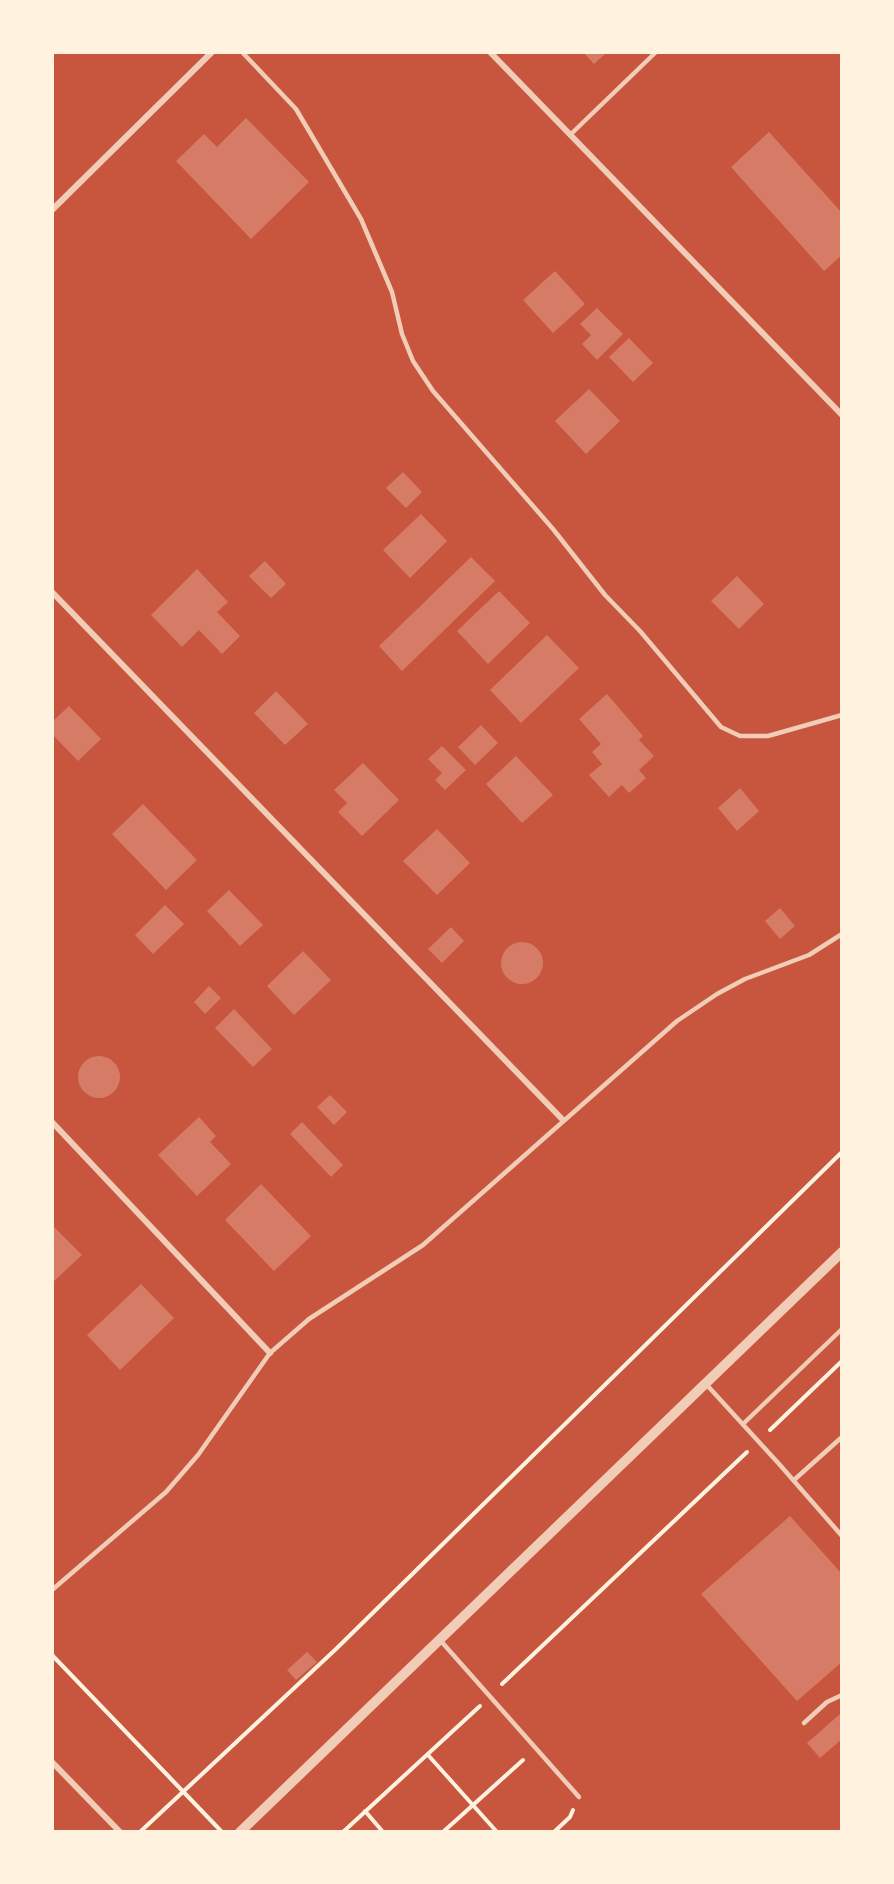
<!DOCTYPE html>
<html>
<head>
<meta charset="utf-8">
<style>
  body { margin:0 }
  #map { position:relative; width:894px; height:1884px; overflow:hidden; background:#c8553d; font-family:"Open Sans",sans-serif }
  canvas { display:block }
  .frame { position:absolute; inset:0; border:54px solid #fff3e0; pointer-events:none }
</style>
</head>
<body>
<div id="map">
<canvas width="894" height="1884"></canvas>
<div class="frame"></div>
</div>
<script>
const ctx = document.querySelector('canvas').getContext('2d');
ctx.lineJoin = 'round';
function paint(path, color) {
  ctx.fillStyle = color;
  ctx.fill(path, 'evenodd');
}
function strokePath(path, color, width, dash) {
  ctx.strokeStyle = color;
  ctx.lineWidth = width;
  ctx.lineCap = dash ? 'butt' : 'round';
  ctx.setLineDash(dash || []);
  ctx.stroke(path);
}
const building = new Path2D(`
  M 583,52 L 607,52 L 594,64 Z
  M 246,118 L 309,182 L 251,239 L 176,161 L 204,134 L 217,147 Z
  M 769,132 L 842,213 L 842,255 L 824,271 L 731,167 Z
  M 555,271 L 585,304 L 553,333 L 523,300 Z
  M 597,308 L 623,334 L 597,360 L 582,344 L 591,335 L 580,324 Z
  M 629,338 L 653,363 L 633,382 L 609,357 Z
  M 589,389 L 620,421 L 586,454 L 555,421 Z
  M 403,472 L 422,492 L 406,508 L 386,488 Z
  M 421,514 L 447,541 L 410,578 L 383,550 Z
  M 471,557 L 495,581 L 402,671 L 379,646 Z
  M 265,561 L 286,584 L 271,598 L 249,576 Z
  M 197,569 L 228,602 L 217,612 L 240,636 L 222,654 L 199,630 L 182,647 L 151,615 Z
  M 737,576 L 764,604 L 739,629 L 711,601 Z
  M 499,591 L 530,623 L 488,664 L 457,631 Z
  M 547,635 L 579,668 L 521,723 L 490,690 Z
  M 276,691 L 308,724 L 285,745 L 254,713 Z
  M 607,694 L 643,736 L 639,740 L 654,756 L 639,770 L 646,778 L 629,793 L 622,785 L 609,797 L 589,775 L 602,764 L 592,752 L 601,744 L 579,719 Z
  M 69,706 L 101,739 L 78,761 L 52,734 L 52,722 Z
  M 481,725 L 498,743 L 475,765 L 458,747 Z
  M 442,746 L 466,770 L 445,790 L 435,780 L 442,773 L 428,759 Z
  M 516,756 L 553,795 L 522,823 L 486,784 Z
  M 363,763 L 399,800 L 362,836 L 338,812 L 347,803 L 334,790 Z
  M 740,788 L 759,811 L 737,831 L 718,808 Z
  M 143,804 L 197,860 L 166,890 L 112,834 Z
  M 437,829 L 470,863 L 437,895 L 403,861 Z
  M 229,890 L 263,925 L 240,946 L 207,911 Z
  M 165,905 L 184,924 L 153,954 L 135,935 Z
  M 780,908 L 795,926 L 780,939 L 765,921 Z
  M 451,927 L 464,941 L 442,963 L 428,949 Z
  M501 963a21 21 0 1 1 42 0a21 21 0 1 1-42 0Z
  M 303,951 L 331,980 L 294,1015 L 267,986 Z
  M 209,986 L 221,998 L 205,1014 L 194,1002 Z
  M 234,1009 L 272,1049 L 253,1067 L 215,1028 Z
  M78 1077a21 21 0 1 1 42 0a21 21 0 1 1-42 0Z
  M 330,1095 L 347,1112 L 334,1125 L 317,1107 Z
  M 199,1117 L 216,1136 L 210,1142 L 231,1164 L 197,1196 L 158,1155 Z
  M 302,1122 L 343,1165 L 331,1177 L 290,1134 Z
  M 261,1184 L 311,1236 L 274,1271 L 225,1220 Z
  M 52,1225 L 82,1255 L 52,1283 Z
  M 141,1284 L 174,1318 L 120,1370 L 87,1335 Z
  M 790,1516 L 842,1574 L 842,1662 L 797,1701 L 701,1594 Z
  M 307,1652 L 317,1662 L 296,1680 L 287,1670 Z
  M 840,1714 L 842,1739 L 820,1758 L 807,1743 Z`);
const path = new Path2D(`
  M 770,1430 L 842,1361
  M 52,1655 L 221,1831
  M 502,1684 L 747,1452
  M 428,1755 L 497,1832
  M 365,1811 L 383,1832
  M 140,1832 L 336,1649 L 842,1152
  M 343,1832 L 480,1706
  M 443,1832 L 523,1760
  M 554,1832 L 570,1817 L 573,1810`);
const service = new Path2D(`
  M 242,52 L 296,109 L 361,219 L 392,292 L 402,334 L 413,361 L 433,391 L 553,529 L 605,595 L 640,631 L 721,727 L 740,736 L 768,736 L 842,715
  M 570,135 L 656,52
  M 705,1383 L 780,1465 L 842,1536
  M 743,1424 L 842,1329
  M 794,1480 L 842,1437
  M 52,1590 L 166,1492 L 198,1455 L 270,1353 L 309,1319 L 423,1245 L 677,1021 L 717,994 L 745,979 L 809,955 L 842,934
  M 440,1640 L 579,1797
  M 804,1723 L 827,1702 L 842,1695`);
const minor = new Path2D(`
  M 490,52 L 842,415
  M 52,210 L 212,52
  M 52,592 L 563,1120
  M 52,1122 L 270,1353
  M 52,1762 L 120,1832`);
const tertiary = new Path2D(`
  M 240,1832 L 842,1252`);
paint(building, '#d67c66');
strokePath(path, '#fff3e0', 4);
strokePath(service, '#f1ccb7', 4.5);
strokePath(minor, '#f1ccb7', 6);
strokePath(tertiary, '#f1ccb7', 10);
</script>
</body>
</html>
